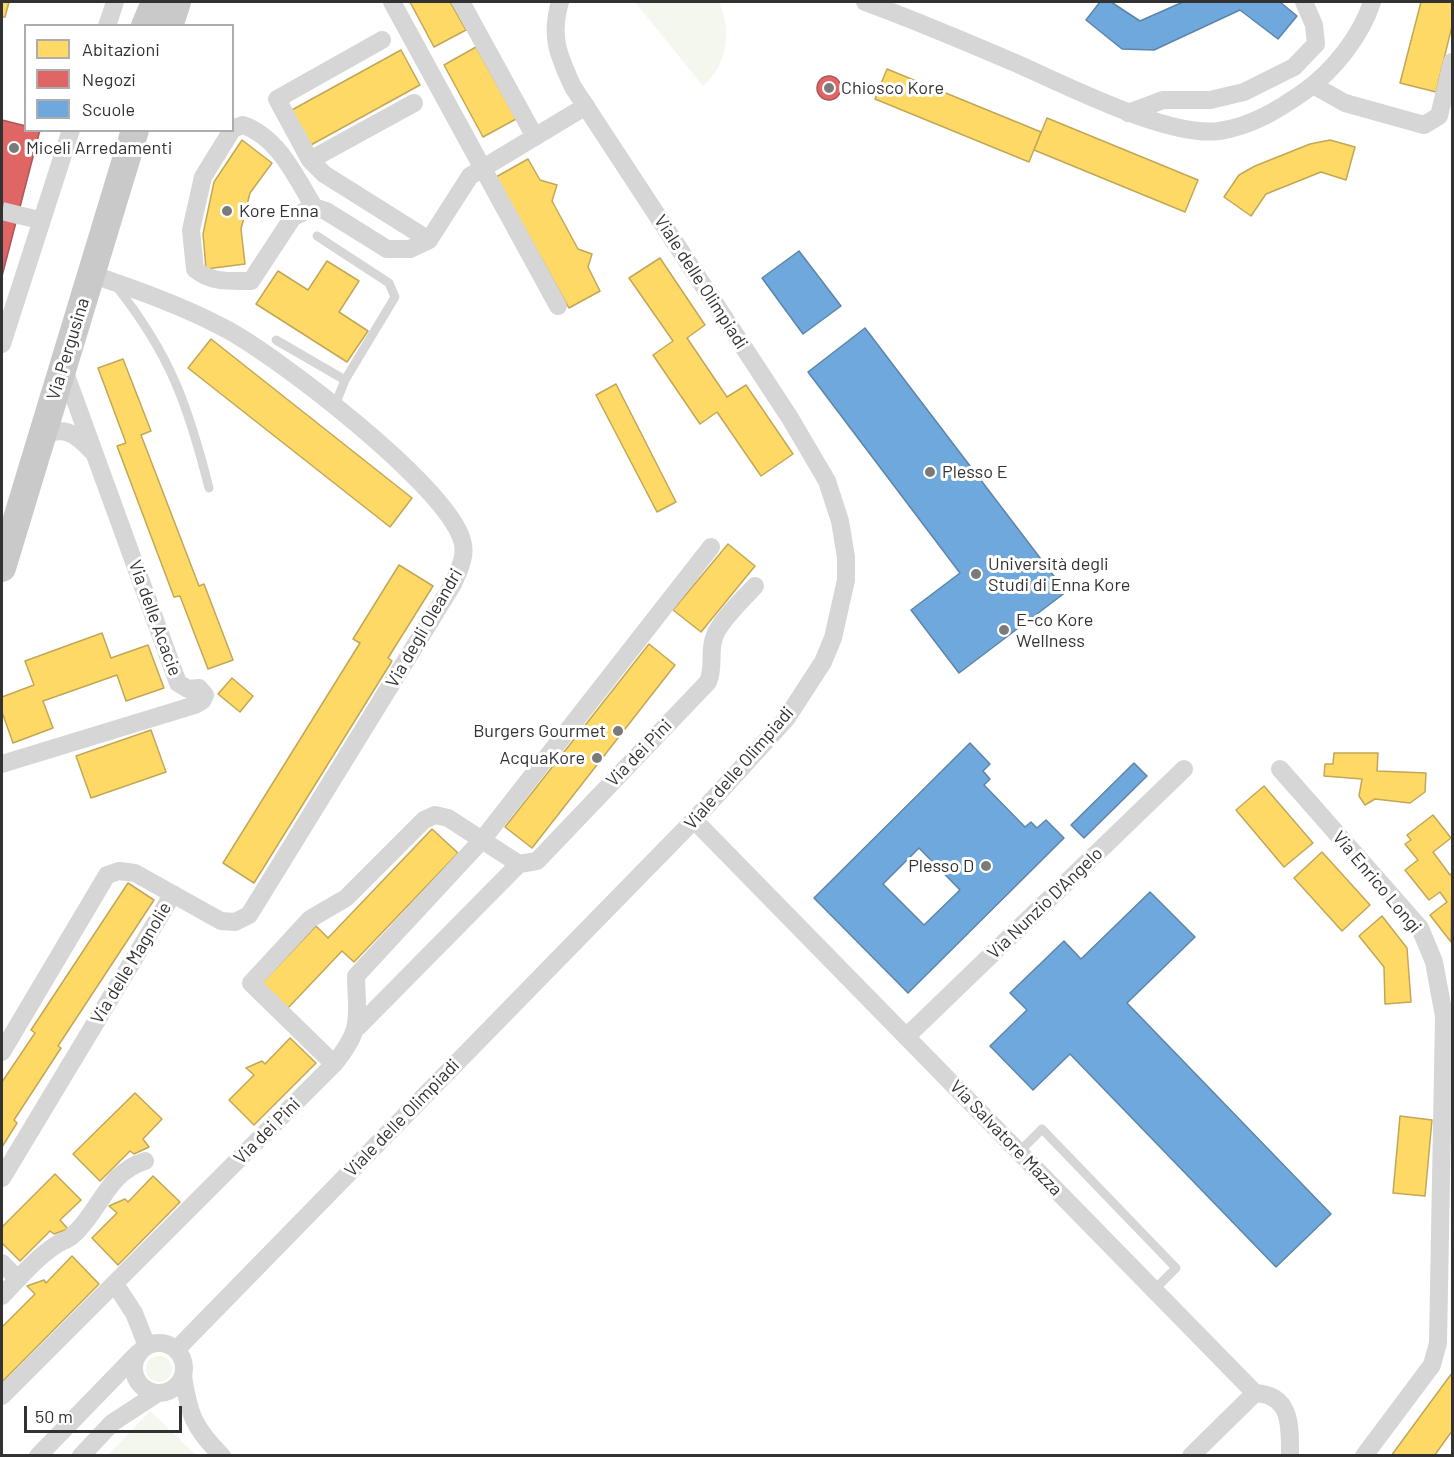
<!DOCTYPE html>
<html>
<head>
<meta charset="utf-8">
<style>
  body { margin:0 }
  #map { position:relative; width:1454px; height:1457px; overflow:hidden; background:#fff; font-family:Barlow,sans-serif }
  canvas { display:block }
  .frame { position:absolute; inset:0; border:3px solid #323232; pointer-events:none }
  .legend { position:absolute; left:24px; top:24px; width:210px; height:108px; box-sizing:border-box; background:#fff; border:2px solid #adadad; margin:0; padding:8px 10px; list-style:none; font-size:18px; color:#323232 }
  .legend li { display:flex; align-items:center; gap:12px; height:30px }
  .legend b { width:30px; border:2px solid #adadad }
  .scale { position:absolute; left:24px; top:1406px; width:158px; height:27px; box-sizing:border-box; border:3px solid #323232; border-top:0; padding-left:8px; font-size:18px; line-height:21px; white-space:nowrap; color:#323232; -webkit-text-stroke:4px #fff; paint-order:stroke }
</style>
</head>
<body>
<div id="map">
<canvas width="1454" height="1457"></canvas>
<div class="frame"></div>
<ul class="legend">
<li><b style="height:16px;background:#ffd966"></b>Abitazioni</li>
<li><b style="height:16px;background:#e06666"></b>Negozi</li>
<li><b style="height:16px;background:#6fa8dc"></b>Scuole</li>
</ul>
<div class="scale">50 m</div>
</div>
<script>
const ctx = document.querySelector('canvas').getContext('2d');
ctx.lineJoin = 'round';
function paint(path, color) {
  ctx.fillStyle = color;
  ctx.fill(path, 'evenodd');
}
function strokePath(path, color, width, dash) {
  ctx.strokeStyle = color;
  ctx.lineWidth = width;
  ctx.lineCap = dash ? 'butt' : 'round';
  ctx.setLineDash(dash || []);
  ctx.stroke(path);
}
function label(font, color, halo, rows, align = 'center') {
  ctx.font = font + ' Barlow,sans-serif';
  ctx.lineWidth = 6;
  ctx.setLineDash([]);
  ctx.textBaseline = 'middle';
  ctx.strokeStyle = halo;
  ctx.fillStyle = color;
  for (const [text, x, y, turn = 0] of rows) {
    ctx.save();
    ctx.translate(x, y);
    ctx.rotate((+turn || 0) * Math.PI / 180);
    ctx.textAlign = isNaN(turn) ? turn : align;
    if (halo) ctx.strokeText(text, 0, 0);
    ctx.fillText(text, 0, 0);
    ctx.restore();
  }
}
const green = new Path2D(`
  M 635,2 L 719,2 C 732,31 728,64 703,86 Z
  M146 1369a13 13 0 1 1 26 0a13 13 0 1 1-26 0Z
  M 150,1411 L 196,1455 L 108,1455 Z`);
const homes = new Path2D(`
  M 2,2 L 9,2 L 5,17 L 2,17 Z
  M 410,2 L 450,2 L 466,30 L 434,47 Z
  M 1421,2 L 1452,2 L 1452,26 L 1436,92 L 1400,83 Z
  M 476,47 L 516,119 L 483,137 L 444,65 Z
  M 401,50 L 420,85 L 309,146 L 290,111 Z
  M 887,69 L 1041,132 L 1029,162 L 875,99 Z
  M 1047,118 L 1198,180 L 1185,212 L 1034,150 Z
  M 242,140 L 272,163 L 250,193 L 241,229 L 245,264 L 206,269 L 203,234 L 214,182 Z
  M 1330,140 L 1355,147 L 1346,180 L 1321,172 L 1266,194 L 1251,216 L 1224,197 L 1239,175 L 1255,166 L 1310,144 Z
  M 528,159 L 540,180 L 557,185 L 552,201 L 578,249 L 592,254 L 588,267 L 600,291 L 569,308 L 496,177 Z
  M 660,258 L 705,325 L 687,338 L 727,397 L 746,385 L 793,454 L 761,476 L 717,412 L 700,424 L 653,355 L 673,341 L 629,278 Z
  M 327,261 L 359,281 L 339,312 L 368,331 L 347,362 L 256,304 L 278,271 L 308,290 Z
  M 211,339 L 412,498 L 390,527 L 188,368 Z
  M 123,359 L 151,431 L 141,435 L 199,586 L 204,584 L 233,660 L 208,669 L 180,596 L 174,597 L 117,446 L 126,443 L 98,368 Z
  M 616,384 L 676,502 L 657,512 L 596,395 Z
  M 728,544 L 755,566 L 701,632 L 673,610 Z
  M 399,565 L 433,586 L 388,658 L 392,661 L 254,883 L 223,863 L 360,643 L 353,639 Z
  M 102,633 L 111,658 L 148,645 L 164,688 L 126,701 L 117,675 L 43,701 L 53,728 L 13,743 L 2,712 L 2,697 L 34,685 L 25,661 Z
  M 649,644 L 675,665 L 532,848 L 505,827 Z
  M 232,678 L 253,696 L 240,712 L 218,694 Z
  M 151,730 L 166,772 L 91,798 L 76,756 Z
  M 1334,753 L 1378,753 L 1377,771 L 1426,773 L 1425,792 L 1410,803 L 1375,799 L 1365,805 L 1359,796 L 1362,779 L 1324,776 L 1325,764 L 1333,764 Z
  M 1264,786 L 1313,843 L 1284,867 L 1236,810 Z
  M 1433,815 L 1451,838 L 1433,852 L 1450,875 L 1452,873 L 1451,942 L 1430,915 L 1447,902 L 1440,892 L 1429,900 L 1405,870 L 1418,860 L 1405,844 L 1411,840 L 1407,835 Z
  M 432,829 L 458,853 L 354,962 L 342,951 L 287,1009 L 261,984 L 316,926 L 328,938 Z
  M 1322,852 L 1370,905 L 1342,931 L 1294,878 Z
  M 128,883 L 154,900 L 58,1046 L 61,1048 L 14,1120 L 17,1123 L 2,1147 L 2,1082 L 35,1033 L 31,1030 Z
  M 1382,916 L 1407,948 L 1411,1002 L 1385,1004 L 1384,967 L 1359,936 Z
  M 290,1038 L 316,1063 L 254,1125 L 229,1100 L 254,1075 L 246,1068 L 262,1061 L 265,1064 Z
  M 135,1093 L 162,1119 L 143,1139 L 149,1147 L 134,1154 L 130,1151 L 100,1181 L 73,1154 Z
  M 1400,1116 L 1432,1120 L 1425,1196 L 1393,1193 Z
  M 55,1174 L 81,1200 L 60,1220 L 68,1229 L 54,1234 L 50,1231 L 20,1261 L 2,1243 L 2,1227 Z
  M 153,1176 L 180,1202 L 118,1265 L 92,1238 L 117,1213 L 109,1206 L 125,1199 L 128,1202 Z
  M 72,1256 L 99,1284 L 2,1382 L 2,1327 L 35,1294 L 27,1286 L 44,1280 L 46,1283 Z
  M 1452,1373 L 1452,1431 L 1434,1456 L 1391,1456 Z`);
const shops = new Path2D(`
  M817 88a12 12 0 1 1 24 0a12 12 0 1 1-24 0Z
  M 2,120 L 26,126 L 26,130 L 40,130 L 2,276 Z`);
const schools = new Path2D(`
  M 1100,2 L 1111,2 L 1140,21 L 1183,2 L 1280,2 L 1297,16 L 1278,39 L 1240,10 L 1154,50 L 1122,49 L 1086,20 Z
  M 799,251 L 841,306 L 803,334 L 762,278 Z
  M 865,328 L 1066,592 L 959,673 L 911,610 L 960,573 L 808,372 Z
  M 970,743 L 990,764 L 983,771 L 990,779 L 984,785 L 1025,827 L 1031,822 L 1037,828 L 1046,820 L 1064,838 L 908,993 L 814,898 ZM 919,848 L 960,890 L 924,925 L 883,884 Z
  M 1134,763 L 1147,776 L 1084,838 L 1071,825 Z
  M 1150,892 L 1195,937 L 1127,1003 L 1331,1214 L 1276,1267 L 1070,1054 L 1033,1090 L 990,1046 L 1027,1010 L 1010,993 L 1064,941 L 1081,959 Z`);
const streetTunnel = new Path2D(`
  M 2,211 L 18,215`);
const lane = new Path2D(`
  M 317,236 L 389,283 L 395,297 L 345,380 L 335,405
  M 116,286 C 170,354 188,405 209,488
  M 276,340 L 345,380
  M 1019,1152 L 1042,1129 L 1176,1268 L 1154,1290`);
const street = new Path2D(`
  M 392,2 L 558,306
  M 461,2 L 535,137
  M 865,2 C 915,20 964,41 1013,62 C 1062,83 1167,138 1219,131 C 1252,126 1278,110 1305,91 C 1334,70 1361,36 1372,2
  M 107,26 L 115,2
  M 382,40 L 277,99 L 310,160 L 324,174 L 429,240
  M 1313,85 L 1345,103 L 1424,125 L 1439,116 L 1452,62
  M 1128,113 L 1163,100 L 1210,100 L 1244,92 L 1294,67 L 1316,44 L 1314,25 L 1304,2
  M 232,129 L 243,125 C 278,137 296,177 314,207
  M 232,130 L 203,177 L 191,230 L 195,269 C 211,283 230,281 251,281 L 293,217 L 314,207 L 326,211 L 387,249 L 410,249 L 429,240 L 470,176 L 586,106
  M 310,160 L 414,103
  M 18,215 L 40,220
  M 2,344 L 71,130
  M 41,437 C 63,424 76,434 92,451
  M 2,764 L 195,705 L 202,701 L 205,695 L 199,688 L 188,689 L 178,683 L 63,367
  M 1280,769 L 1420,928 L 1434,962 L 1444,1016 L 1438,1343 L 1432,1365 L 1364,1456
  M 694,820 L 1255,1393 L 1191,1456
  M 358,1027 L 519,864
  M 906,1037 L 1184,769
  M 2,1052 L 107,875 L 119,871 L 135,873 L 221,921 L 235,922 L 249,915 L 453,584 C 459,570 467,555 462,540 C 445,485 280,358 226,329 C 183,306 137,290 91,274
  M 334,1064 L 251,983 L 310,919 L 346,898 L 424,820 L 435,815 L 448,818 L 519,864 L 537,861 L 708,682 C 715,666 708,651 715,635 C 720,621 744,598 755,586
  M 2,1178 L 173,894
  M 2,1263 L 18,1279
  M 115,1284 L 134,1313 L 147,1346
  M 2,1296 C 18,1279 36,1258 56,1245 C 61,1241 68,1240 72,1236 C 100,1212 106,1173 145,1161
  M134 1368a25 25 0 1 1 50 0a25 25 0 1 1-50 0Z
  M 176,1350 L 694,820 L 786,719 L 823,662 L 833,638 L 846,580 L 846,557 L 840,521 L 827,481 L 790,418 L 573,87 C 558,55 550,36 560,2
  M 183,1376 C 189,1415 194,1428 222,1456
  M 1255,1393 C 1292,1395 1290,1426 1290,1456
  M 2,1396 L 334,1064 C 363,1028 357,1020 356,976 L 482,840 L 711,547
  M 38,1456 L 138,1353
  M 81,1456 L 112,1423 L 158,1393`);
const primary = new Path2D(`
  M 145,26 L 155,2
  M 169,26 L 177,2
  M 2,568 L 135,130`);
const markers = [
  [829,88,6,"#7a7a7a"],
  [14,148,6,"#7a7a7a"],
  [227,211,6,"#7a7a7a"],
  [930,472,6,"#7a7a7a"],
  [976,574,6,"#7a7a7a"],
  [1004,630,6,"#7a7a7a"],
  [618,731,6,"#7a7a7a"],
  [597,758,6,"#7a7a7a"],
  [986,866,6,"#7a7a7a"]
];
const poiNames = [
  ["Chiosco Kore",841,88],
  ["Miceli Arredamenti",26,148],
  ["Kore Enna",239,211],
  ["Plesso E",942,472],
  ["Università degli",988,564],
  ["Studi di Enna Kore",988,585],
  ["E-co Kore",1016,620],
  ["Wellness",1016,641],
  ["Burgers Gourmet",606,731,"right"],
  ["AcquaKore",585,758,"right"],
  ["Plesso D",974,866,"right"]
];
const streetNames = [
  ["Viale delle Olimpiadi",701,282,57],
  ["Via Pergusina",68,349,-73],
  ["Via delle Acacie",155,618,70],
  ["Via degli Oleandri",424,628,-60],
  ["Via dei Pini",639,753,-46],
  ["Viale delle Olimpiadi",739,768,-49],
  ["Via Enrico Longi",1377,882,50],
  ["Via Nunzio D'Angelo",1045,903,-44],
  ["Via delle Magnolie",131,963,-59],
  ["Viale delle Olimpiadi",402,1118,-46],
  ["Via dei Pini",267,1131,-45],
  ["Via Salvatore Mazza",1006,1138,46]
];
paint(green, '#f3f7ee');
paint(homes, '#ffd966');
strokePath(homes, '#c2a756', 1.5);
paint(shops, '#e06666');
strokePath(shops, '#ac5656', 1.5);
paint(schools, '#6fa8dc');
strokePath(schools, '#5d85a9', 1.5);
strokePath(streetTunnel, '#d6d6d6', 18, [18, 9]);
strokePath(lane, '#d6d6d6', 9);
strokePath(street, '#d6d6d6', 18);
strokePath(primary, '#c9c9c9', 28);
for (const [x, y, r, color] of markers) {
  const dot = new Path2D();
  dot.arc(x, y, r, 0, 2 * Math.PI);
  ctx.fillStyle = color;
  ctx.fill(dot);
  strokePath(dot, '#fff', 2);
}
label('18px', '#323232', '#fff', poiNames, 'left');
label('18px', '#323232', '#fff', streetNames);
</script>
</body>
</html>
